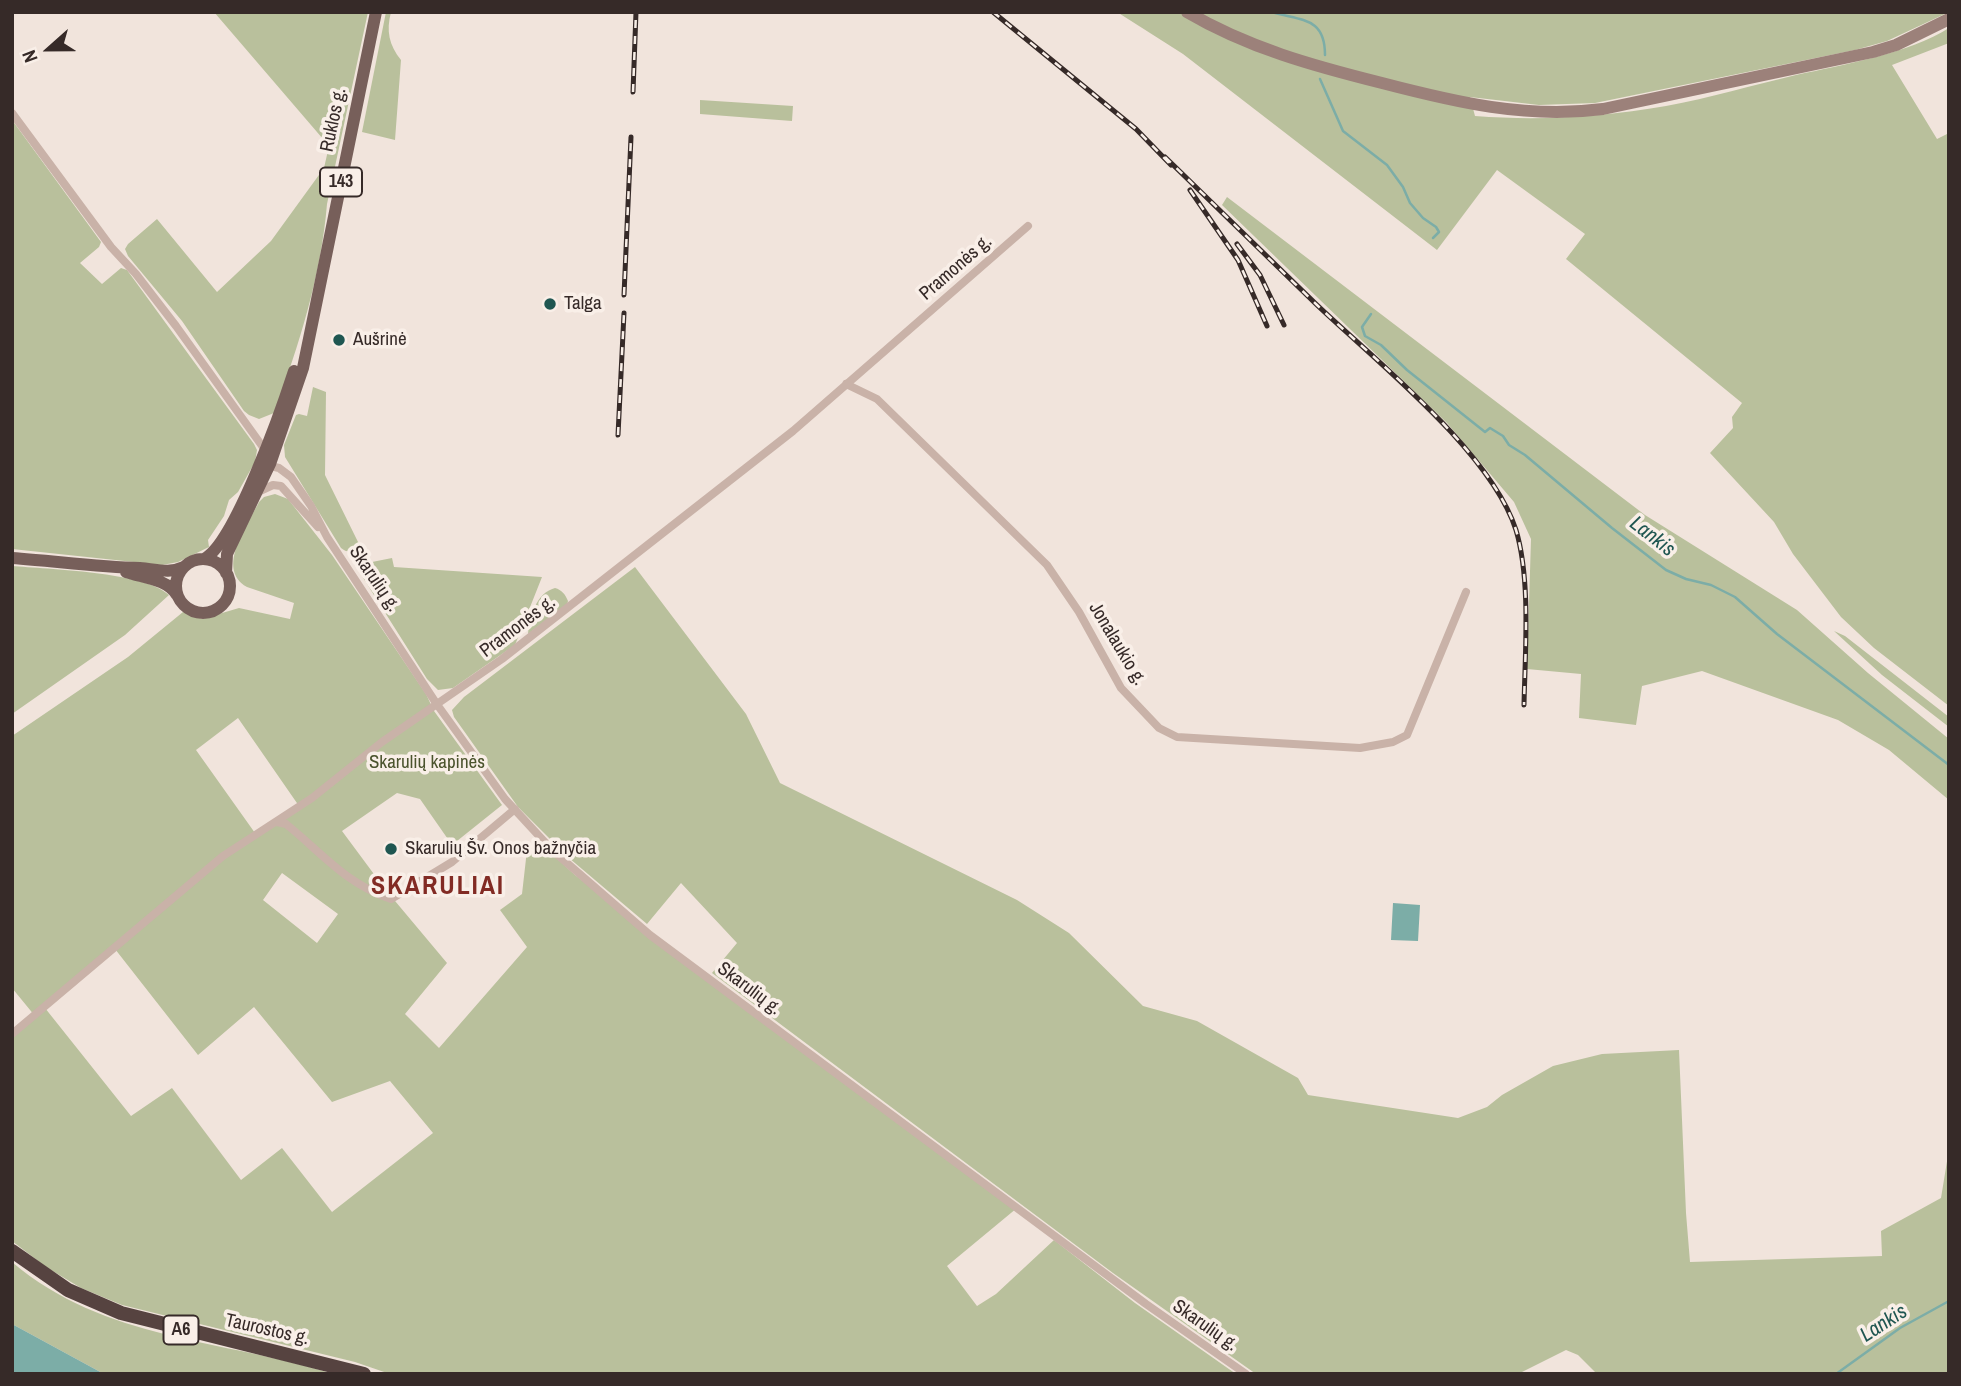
<!DOCTYPE html>
<html>
<head>
<meta charset="utf-8">
<style>
  body { margin:0 }
  #map { position:relative; width:1961px; height:1386px; overflow:hidden; background:#f1e4dc; font-family:"Archivo Narrow",sans-serif }
  canvas { display:block }
  .frame { position:absolute; inset:0; border:14px solid #362a28; pointer-events:none }
  .north { position:absolute; left:14px; top:14px; width:70px; height:70px; -webkit-text-stroke:5px #f9efe8; paint-order:stroke; rotate:249deg; font-size:19px; font-weight:700; line-height:28px; text-align:center; color:#362a28 }
  .north::after { content:''; display:block; margin:auto; width:24px; height:32px; background:#362a28; clip-path:polygon(50% 0,100% 100%,50% 72%,0 100%) }
</style>
</head>
<body>
<div id="map">
<canvas width="1961" height="1386"></canvas>
<div class="frame"></div>
<div class="north">N</div>
</div>
<script>
const ctx = document.querySelector('canvas').getContext('2d');
ctx.lineJoin = 'round';
function paint(path, color) {
  ctx.fillStyle = color;
  ctx.fill(path, 'evenodd');
}
function strokePath(path, color, width, dash) {
  ctx.strokeStyle = color;
  ctx.lineWidth = width;
  ctx.lineCap = dash ? 'butt' : 'round';
  ctx.setLineDash(dash || []);
  ctx.stroke(path);
}
function label(font, color, halo, rows, align = 'center') {
  ctx.font = font + ' "Archivo Narrow",sans-serif';
  ctx.lineWidth = 7;
  ctx.setLineDash([]);
  ctx.textBaseline = 'middle';
  ctx.strokeStyle = halo;
  ctx.fillStyle = color;
  for (const [text, x, y, turn = 0] of rows) {
    ctx.save();
    ctx.translate(x, y);
    ctx.rotate((+turn || 0) * Math.PI / 180);
    ctx.textAlign = isNaN(turn) ? turn : align;
    if (halo) ctx.strokeText(text, 0, 0);
    ctx.fillText(text, 0, 0);
    ctx.restore();
  }
}
const green = new Path2D(`
  M 214,12 L 368,12 L 327,204 C 321,276 299,345 274,413 L 259,419 L 249,415 L 244,411 L 182,321 L 128,256 L 125,249 L 128,244 L 157,219 L 217,292 L 271,241 L 324,168 L 329,146 Z
  M 386,12 L 391,12 C 386,31 389,45 401,60 L 395,140 L 362,132 Z
  M 1117,12 L 1949,12 L 1887,41 L 1855,50 L 1595,103 L 1539,105 L 1470,97 L 1475,116 C 1540,121 1602,117 1666,106 C 1710,98 1753,85 1796,75 C 1842,65 1910,53 1949,28 L 1949,43 L 1892,65 L 1937,139 L 1949,133 L 1949,706 L 1874,648 L 1841,617 L 1793,554 L 1774,522 L 1710,453 L 1733,428 L 1732,417 L 1742,403 L 1566,259 L 1585,234 L 1497,170 L 1437,250 L 1183,54 Z
  M 700,100 L 793,106 L 792,121 L 700,114 Z
  M 12,120 L 101,242 L 99,247 L 80,263 L 102,284 L 121,268 L 127,270 L 254,444 L 257,450 L 255,462 L 238,492 L 229,500 L 224,516 L 208,540 L 209,547 L 178,562 L 162,565 L 12,549 Z
  M 1227,197 L 1645,515 L 1797,610 L 1868,673 L 1949,739 L 1949,800 L 1889,750 L 1838,720 L 1702,671 L 1642,686 L 1636,725 L 1579,718 L 1581,674 L 1527,669 L 1531,539 L 1514,502 L 1447,423 L 1222,205 Z
  M 313,387 L 326,392 L 325,475 L 359,544 L 359,549 C 351,552 347,553 341,548 L 285,457 L 284,445 L 296,415 L 299,414 L 307,416 Z
  M 275,494 L 288,499 L 332,555 L 426,694 L 434,711 L 502,805 L 452,845 L 420,799 L 397,793 L 342,831 L 385,889 L 447,963 L 405,1014 L 439,1048 L 527,947 L 500,910 L 522,894 L 527,850 L 537,840 L 575,875 L 1017,1208 L 947,1266 L 977,1306 L 996,1294 L 1054,1240 L 1135,1303 L 1236,1374 L 390,1374 L 355,1362 L 122,1305 L 81,1288 L 46,1267 L 12,1241 L 12,1034 L 35,1016 L 12,988 L 12,736 L 128,657 L 183,612 L 202,619 L 239,608 L 290,619 L 294,603 L 247,587 C 215,569 248,524 259,502 L 264,497 ZM 238,718 L 299,806 L 255,833 L 196,750 ZM 282,873 L 338,914 L 317,943 L 263,900 ZM 115,949 L 198,1055 L 254,1007 L 332,1102 L 390,1081 L 433,1133 L 332,1212 L 282,1148 L 241,1180 L 172,1088 L 131,1116 L 45,1008 Z
  M 392,558 L 394,567 L 542,577 L 515,645 L 453,688 L 438,690 L 427,679 L 360,573 L 362,564 Z
  M 12,566 C 47,569 145,572 169,595 L 125,635 L 12,714 Z
  M 635,567 L 746,714 L 780,783 L 1017,900 L 1069,933 L 1143,1006 L 1197,1021 L 1298,1078 L 1308,1095 L 1458,1118 L 1487,1107 L 1502,1095 L 1553,1066 L 1602,1054 L 1679,1050 L 1686,1213 L 1690,1262 L 1882,1256 L 1881,1231 L 1941,1198 L 1949,1149 L 1949,1374 L 1597,1374 L 1578,1355 L 1566,1350 L 1518,1374 L 1256,1374 L 1113,1273 L 712,973 L 737,943 L 681,883 L 647,924 L 569,858 L 518,807 L 454,717 L 452,710 L 464,697 Z
  M 555,588 C 562,590 565,594 568,601 L 567,605 L 528,634 C 530,616 536,593 555,588 Z
  M 1834,631 L 1845,636 L 1949,717 L 1949,727 L 1882,675 Z
  M 12,1262 C 105,1341 223,1339 333,1374 L 104,1374 L 12,1324 Z`);
const water = new Path2D(`
  M 1393,903 L 1420,905 L 1418,941 L 1391,940 Z
  M 12,1324 L 104,1374 L 12,1374 Z`);
const stream = new Path2D(`
  M 1272,12 C 1302,21 1325,17 1325,55
  M 1320,79 L 1343,131 L 1387,165 L 1403,187 L 1410,203 L 1423,218 L 1436,227 L 1439,232 L 1433,238
  M 1371,314 L 1362,327 L 1365,336 L 1381,345 L 1407,370 L 1485,432 L 1490,428 L 1503,436 L 1509,445 L 1525,455 L 1612,528 L 1666,570 L 1686,579 L 1711,585 L 1735,597 L 1777,634 L 1949,765
  M 1836,1374 L 1900,1328 L 1949,1301`);
const street = new Path2D(`
  M 12,113 L 111,247 L 136,274 L 176,326 L 265,450
  M 846,384 L 877,399 L 1047,565 L 1079,612 L 1121,688 L 1159,728 L 1177,737 L 1360,748 L 1393,742 L 1407,735 L 1466,592
  M 266,465 L 279,468 L 291,477 L 311,506 L 327,537 L 436,703 L 505,799 L 552,850 L 650,935 L 1146,1304 L 1246,1374
  M 260,491 L 273,485 L 281,486 L 318,527
  M 277,822 L 286,824 C 322,853 346,884 391,899 L 452,862 L 515,809
  M 12,1034 L 223,856 L 312,798 L 382,742 L 502,659 L 793,431 L 1028,226`);
const secondary = new Path2D(`
  M 1187,12 C 1248,48 1314,66 1382,83 C 1455,102 1526,119 1603,109 L 1873,52 L 1896,45 L 1949,19`);
const primary = new Path2D(`
  M 12,558 C 55,561 97,567 140,568 C 156,569 169,574 184,567
  M 204,559 C 235,543 282,408 294,371
  M176 586a27 27 0 1 1 54 0a27 27 0 1 1-54 0Z
  M 126,572 C 144,578 167,579 177,595
  M 226,573 L 227,554 L 270,464 L 303,368 L 376,12`);
const highway = new Path2D(`
  M 12,1251 L 68,1290 L 121,1313 L 364,1374`);
const rail = new Path2D(`
  M 993,12 L 1136,129 L 1171,165
  M 633,92 L 636,12
  M 1165,157 C 1216,206 1266,256 1317,305 C 1377,362 1491,452 1516,530 C 1531,580 1525,653 1524,705
  M 1190,190 L 1238,260 L 1267,326
  M 1237,244 L 1260,275 L 1284,325
  M 624,295 L 631,137
  M 618,435 L 624,313`);
const markers = [
  [550,304,7,"#1f5651"],
  [339,340,7,"#1f5651"],
  [391,849,7,"#1f5651"]
];
const shields = [
  [341,182,42],
  [181,1330,35]
];
const shieldNames = [
  ["143",341,182],
  ["A6",181,1330]
];
const streetNames = [
  ["Ruklos g.",334,120,-78],
  ["Pramonės g.",956,268,-41],
  ["Skarulių g.",374,579,56],
  ["Pramonės g.",518,627,-37],
  ["Jonalaukio g.",1117,644,59],
  ["Skarulių g.",749,989,37],
  ["Skarulių g.",1205,1326,35],
  ["Taurostos g.",267,1330,13]
];
const poiNames = [
  ["Talga",564,304],
  ["Aušrinė",353,340],
  ["Skarulių Šv. Onos bažnyčia",405,849]
];
const parkNames = [
  ["Skarulių kapinės",427,763]
];
const waterNames = [
  ["Lankis",1652,537,38],
  ["Lankis",1884,1324,-33]
];
const districtNames = [
  ["SKARULIAI",438,887]
];
paint(green, '#b9c09c');
paint(water, '#7cada7');
strokePath(stream, '#7cada7', 2.5);
strokePath(street, '#c9b2a8', 8);
strokePath(secondary, '#9c817a', 12);
strokePath(primary, '#775f5a', 12);
strokePath(highway, '#564340', 14);
strokePath(rail, '#362a28', 5);
strokePath(rail, '#f9efe8', 2.5, [8]);
for (const [x, y, r, color] of markers) {
  const dot = new Path2D();
  dot.arc(x, y, r, 0, 2 * Math.PI);
  ctx.fillStyle = color;
  ctx.fill(dot);
  strokePath(dot, '#f9efe8', 2.5);
}
for (const [x, y, w] of shields) {
  const box = new Path2D();
  box.roundRect(x - w / 2, y - 14.5, w, 29, 5);
  ctx.fillStyle = '#f9efe8';
  ctx.fill(box);
  strokePath(box, '#362a28', 2);
}
label('bold 18px', '#362a28', null, shieldNames);
label('19px', '#362a28', '#f9efe8', streetNames);
label('19px', '#362a28', '#f9efe8', poiNames, 'left');
label('19px', '#4b532d', '#f9efe8', parkNames);
label('italic 21px', '#1f5651', '#f9efe8', waterNames);
ctx.letterSpacing = '2px';
label('bold 26px', '#822b24', '#f9efe8', districtNames);
ctx.letterSpacing = '0px';
</script>
</body>
</html>
